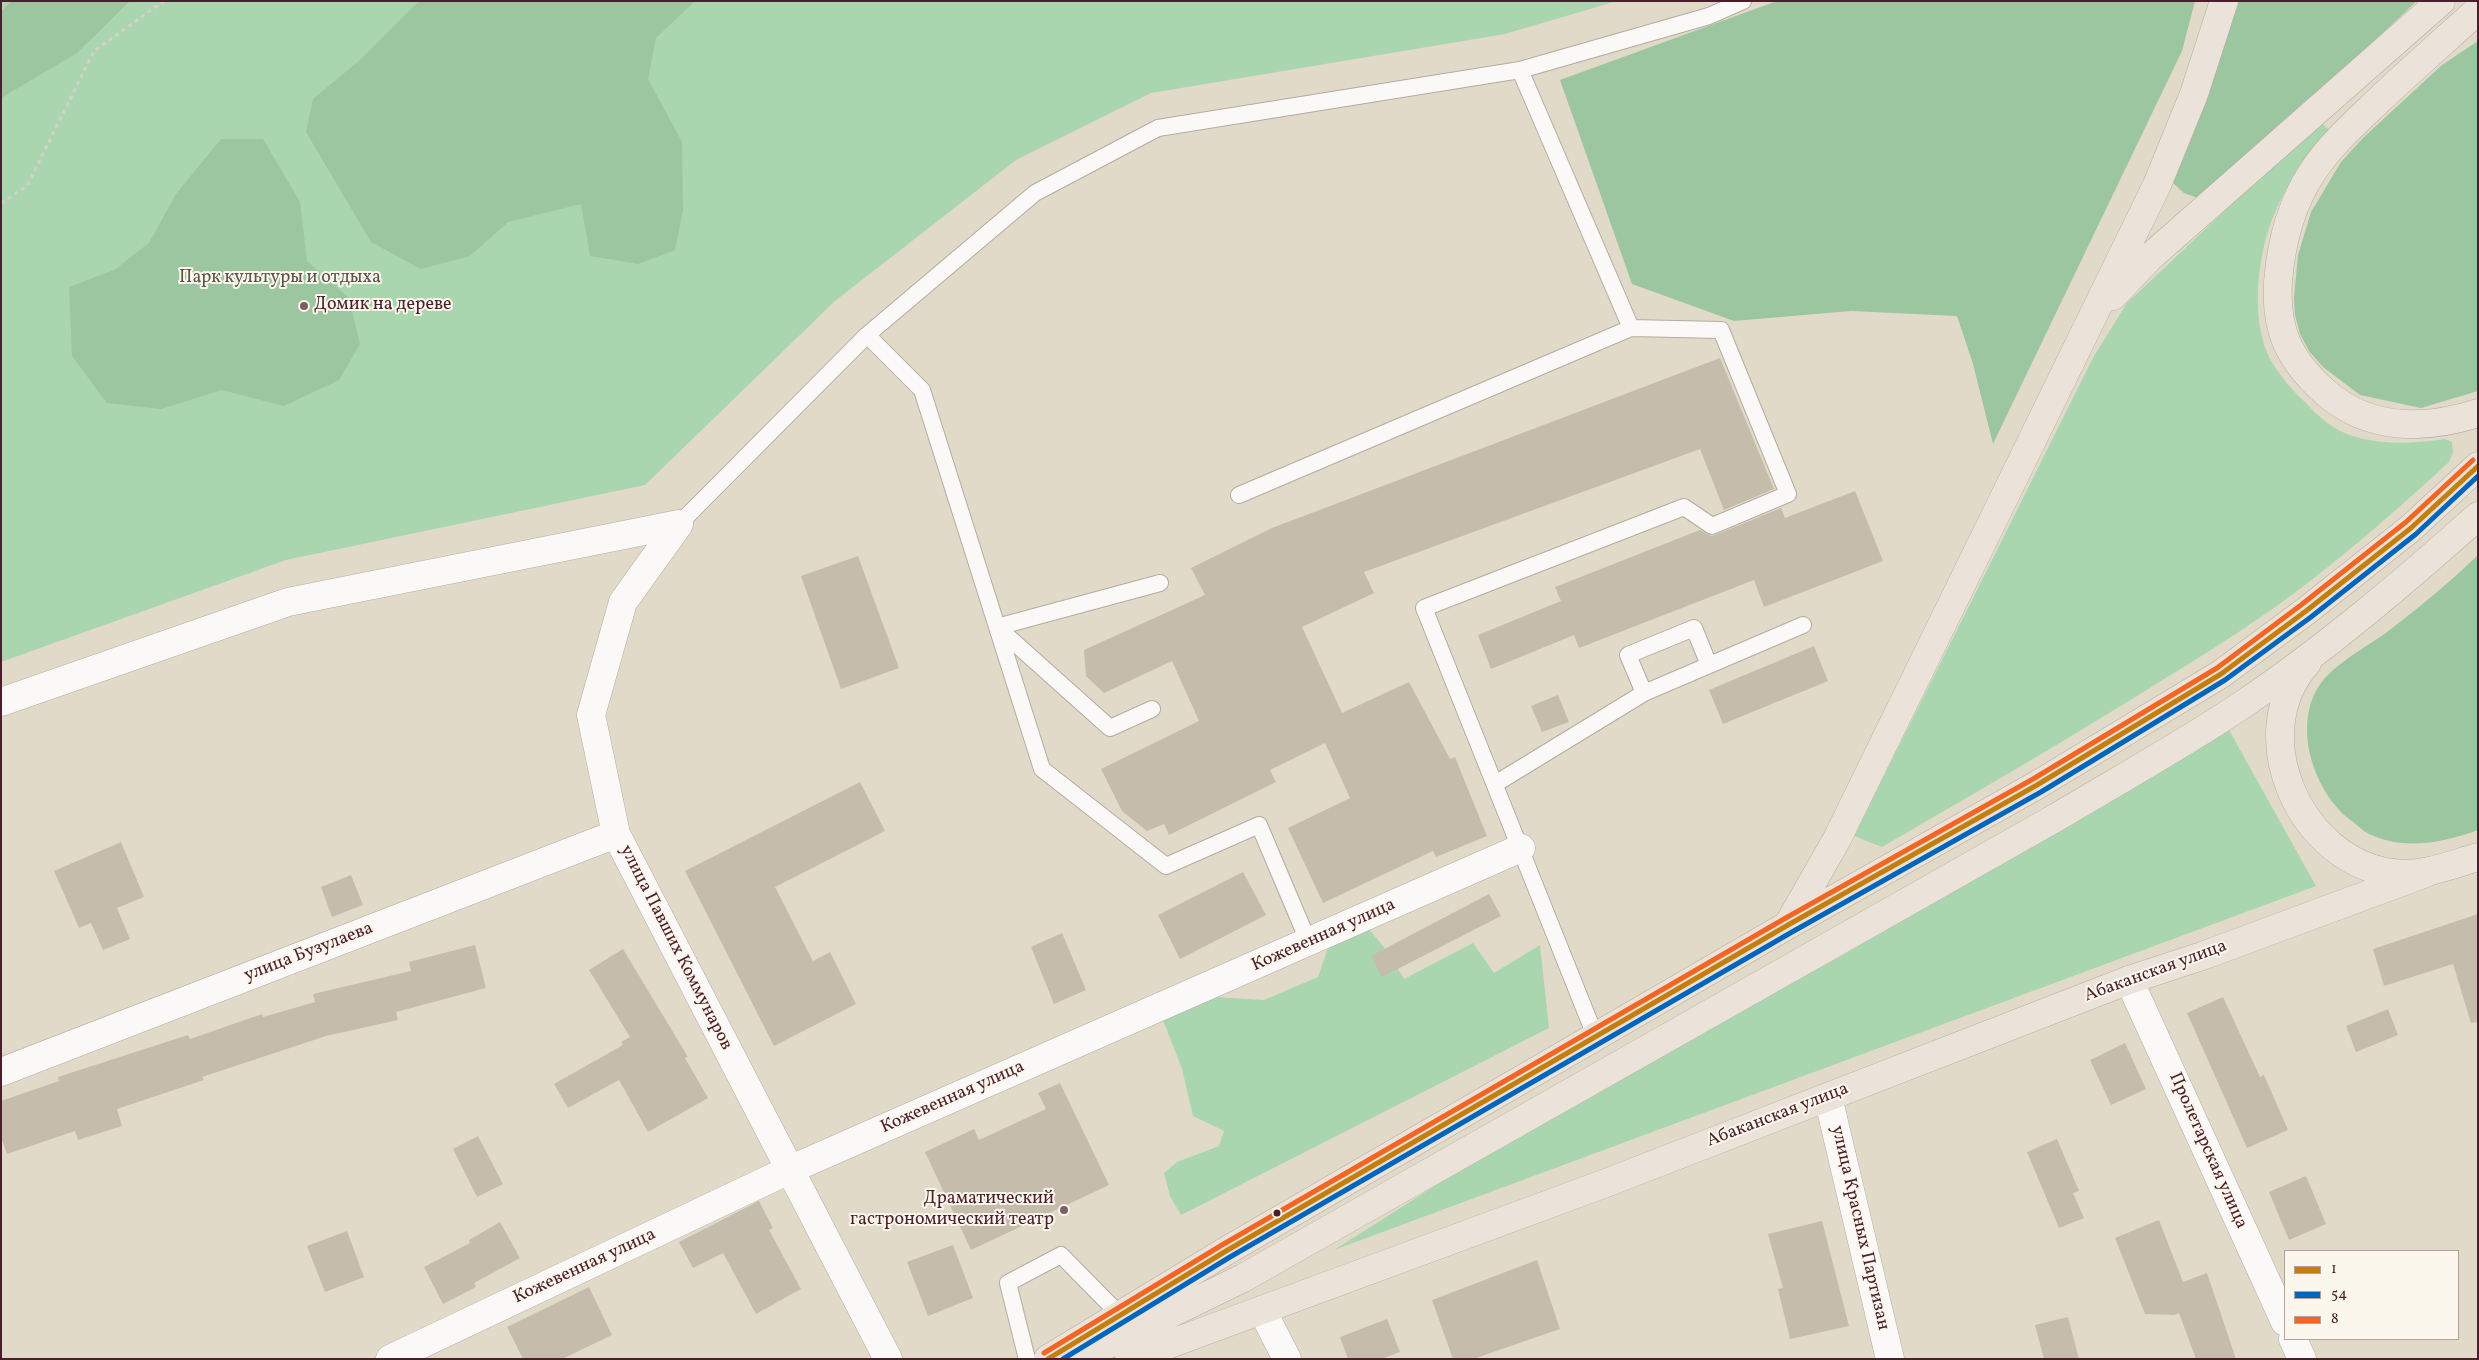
<!DOCTYPE html>
<html>
<head>
<meta charset="utf-8">
<style>
  body { margin:0 }
  #map { position:relative; width:2479px; height:1360px; overflow:hidden; background:#e2dac8; font-family:Vollkorn,serif }
  canvas { display:block }
  .frame { position:absolute; inset:0; border:2px solid #4a1f2b; pointer-events:none }
  .legend { position:absolute; left:2284px; top:1250px; width:175px; height:90px; box-sizing:border-box; background:#fbf7ec; border:1px solid #b4a19f; margin:0; padding:6px 9px; list-style:none; font-size:15px; color:#4a1f2b }
  .legend li { display:flex; align-items:center; gap:10px; height:25px }
  .legend b { width:25px; border:1px solid #b4a19f }
</style>
</head>
<body>
<div id="map">
<canvas width="2479" height="1360"></canvas>
<div class="frame"></div>
<ul class="legend">
<li><b style="height:6px;background:#c37e0d"></b>1</li>
<li><b style="height:6px;background:#0065bd"></b>54</li>
<li><b style="height:6px;background:#f26522"></b>8</li>
</ul>
</div>
<script>
const ctx = document.querySelector('canvas').getContext('2d');
ctx.lineJoin = 'round';
function paint(path, color) {
  ctx.fillStyle = color;
  ctx.fill(path, 'evenodd');
}
function strokePath(path, color, width, dash) {
  ctx.strokeStyle = color;
  ctx.lineWidth = width;
  ctx.lineCap = dash ? 'butt' : 'round';
  ctx.setLineDash(dash || []);
  ctx.stroke(path);
}
function label(font, color, halo, rows, align = 'center') {
  ctx.font = font + ' Vollkorn,serif';
  ctx.lineWidth = 4;
  ctx.setLineDash([]);
  ctx.textBaseline = 'middle';
  ctx.strokeStyle = halo;
  ctx.fillStyle = color;
  for (const [text, x, y, turn = 0] of rows) {
    ctx.save();
    ctx.translate(x, y);
    ctx.rotate((+turn || 0) * Math.PI / 180);
    ctx.textAlign = isNaN(turn) ? turn : align;
    if (halo) ctx.strokeText(text, 0, 0);
    ctx.fillText(text, 0, 0);
    ctx.restore();
  }
}
const green = new Path2D(`
  M 1,1 L 1617,1 L 1505,34 L 1151,93 L 1016,160 L 835,301 L 645,485 L 286,560 L 1,662 Z
  M 2320,121 L 2329,130 C 2302,163 2277,197 2266,238 C 2256,275 2252,330 2273,364 C 2282,378 2293,391 2305,402 C 2315,413 2327,424 2340,431 C 2372,446 2411,444 2445,439 L 2452,442 L 2453,453 L 2449,462 C 2399,508 2348,553 2293,594 C 2246,629 2195,660 2145,691 C 2058,745 1970,796 1882,847 L 1854,836 L 2094,356 L 2127,303 Z
  M 2229,730 L 2316,886 L 1334,1250 L 1509,1139 L 1845,954 Z
  M 1369,929 L 1387,951 L 1404,979 L 1473,943 L 1494,973 L 1540,945 L 1549,1028 L 1181,1215 L 1170,1196 L 1164,1173 L 1177,1162 L 1219,1146 L 1224,1131 L 1193,1116 L 1182,1069 L 1161,1015 L 1200,996 L 1264,1000 L 1318,977 L 1330,942 Z`);
const forest = new Path2D(`
  M 11,1 L 130,1 L 77,53 L 1,98 L 1,12 Z
  M 419,1 L 695,1 L 656,38 L 648,79 L 682,142 L 683,210 L 675,250 L 638,264 L 590,256 L 581,204 L 508,222 L 470,256 L 421,269 L 371,242 L 306,132 L 313,99 L 360,60 Z
  M 1777,1 L 2195,1 L 2182,51 L 1993,444 L 1973,364 L 1957,316 L 1851,311 L 1734,321 L 1632,284 L 1560,80 Z
  M 2233,1 L 2417,1 L 2290,119 L 2198,198 L 2184,193 L 2171,181 Z
  M 2478,41 L 2478,391 L 2421,408 L 2360,395 L 2323,367 L 2309,351 L 2300,334 L 2295,315 L 2294,297 L 2298,255 L 2311,212 L 2341,162 L 2363,138 L 2442,65 Z
  M 221,139 L 263,139 L 300,202 L 307,261 L 349,298 L 360,344 L 339,380 L 284,406 L 222,390 L 161,409 L 107,403 L 72,356 L 69,287 L 114,270 L 149,243 L 176,194 Z
  M 2478,555 L 2478,830 C 2443,843 2402,851 2367,833 C 2361,829 2355,823 2349,819 C 2312,789 2290,720 2324,679 C 2343,658 2369,646 2391,629 C 2421,606 2450,582 2478,555 Z`);
const building = new Path2D(`
  M 1720,358 L 1774,489 L 1724,510 L 1700,449 L 1364,572 L 1374,593 L 1302,627 L 1342,713 L 1409,682 L 1450,759 L 1455,757 L 1487,836 L 1436,857 L 1433,851 L 1323,903 L 1288,828 L 1350,798 L 1325,743 L 1270,770 L 1276,782 L 1169,835 L 1164,824 L 1147,831 L 1122,811 L 1101,769 L 1199,721 L 1172,661 L 1104,693 L 1086,676 L 1084,650 L 1205,595 L 1191,568 L 1272,528 Z
  M 1855,491 L 1883,561 L 1764,607 L 1754,580 L 1579,648 L 1574,635 L 1491,669 L 1478,635 L 1561,601 L 1555,587 L 1700,530 L 1711,536 L 1715,535 L 1781,508 L 1785,518 Z
  M 858,556 L 899,668 L 841,689 L 801,576 Z
  M 1814,646 L 1828,681 L 1723,724 L 1709,690 Z
  M 1558,695 L 1569,722 L 1542,732 L 1531,706 Z
  M 860,782 L 885,831 L 775,887 L 813,961 L 830,952 L 856,1004 L 774,1046 L 685,871 Z
  M 121,842 L 144,897 L 117,908 L 130,939 L 103,950 L 91,923 L 79,928 L 54,871 Z
  M 1243,872 L 1266,915 L 1180,959 L 1158,915 Z
  M 351,875 L 363,905 L 332,917 L 321,887 Z
  M 1489,894 L 1501,916 L 1382,977 L 1371,956 Z
  M 2478,914 L 2478,1022 L 2471,1023 L 2453,964 L 2384,986 L 2373,949 Z
  M 1062,933 L 1086,990 L 1054,1004 L 1031,947 Z
  M 475,945 L 486,988 L 396,1012 L 398,1020 L 326,1036 L 202,1077 L 204,1080 L 117,1109 L 122,1126 L 78,1140 L 75,1131 L 7,1154 L 1,1137 L 1,1101 L 59,1081 L 58,1077 L 188,1035 L 190,1039 L 262,1014 L 263,1017 L 315,1002 L 313,994 L 411,971 L 409,962 Z
  M 623,949 L 688,1057 L 685,1058 L 708,1098 L 648,1132 L 619,1080 L 568,1108 L 554,1084 L 623,1045 L 621,1042 L 630,1037 L 589,970 Z
  M 2223,997 L 2260,1077 L 2264,1075 L 2288,1130 L 2247,1148 L 2187,1013 Z
  M 2388,1009 L 2398,1035 L 2356,1052 L 2346,1026 Z
  M 2125,1043 L 2146,1089 L 2111,1105 L 2090,1060 Z
  M 1060,1083 L 1109,1185 L 971,1250 L 925,1152 L 974,1129 L 979,1140 L 1046,1109 L 1038,1093 Z
  M 478,1136 L 503,1184 L 477,1197 L 453,1149 Z
  M 2057,1139 L 2079,1191 L 2073,1193 L 2084,1218 L 2059,1228 L 2027,1152 Z
  M 2306,1176 L 2326,1224 L 2289,1240 L 2269,1192 Z
  M 759,1201 L 773,1228 L 769,1230 L 801,1289 L 756,1314 L 723,1253 L 693,1268 L 679,1242 Z
  M 2159,1220 L 2183,1282 L 2207,1273 L 2236,1359 L 2196,1359 L 2179,1313 L 2174,1315 L 2145,1314 L 2115,1238 Z
  M 1822,1221 L 1849,1326 L 1790,1339 L 1778,1289 L 1783,1288 L 1768,1234 Z
  M 500,1222 L 520,1258 L 474,1283 L 476,1287 L 443,1304 L 424,1267 L 470,1243 L 469,1240 Z
  M 347,1231 L 364,1277 L 325,1292 L 307,1246 Z
  M 953,1245 L 973,1298 L 928,1316 L 907,1262 Z
  M 1537,1260 L 1560,1329 L 1473,1359 L 1453,1359 L 1432,1300 Z
  M 589,1287 L 612,1335 L 562,1359 L 523,1359 L 507,1327 Z
  M 2068,1317 L 2079,1359 L 2044,1359 L 2035,1325 Z
  M 1387,1319 L 1400,1352 L 1381,1359 L 1348,1359 L 1340,1337 Z`);
const path = new Path2D(`
  M 1,203 L 27,186 L 94,51 L 164,1`);
const lane = new Path2D(`
  M 867,335 L 922,390 L 1042,769 L 1166,866 L 1259,825 L 1309,943
  M 1239,495 L 1631,328 L 1520,70
  M 679,524 L 867,335 L 1035,193 L 1158,128 L 1520,70 L 1709,16 L 1743,1
  M 1644,693 L 1628,655 L 1694,628 L 1709,665
  M 1152,709 L 1110,728 L 997,627 L 1160,583
  M 1495,784 L 1644,693 L 1803,625
  M 1596,1038 L 1424,608 L 1684,507 L 1712,526 L 1788,494 L 1721,330 L 1631,328
  M 1027,1359 L 1008,1283 L 1061,1255 L 1120,1315`);
const street = new Path2D(`
  M 679,524 L 623,602 L 591,715 L 616,834 L 888,1359
  M 1,702 L 288,602 L 679,524
  M 2129,980 L 2285,1322
  M 1,1072 L 616,834
  M 1828,1097 L 1890,1359
  M 1262,1310 L 1287,1359
  M 2293,1339 L 2302,1359
  M 390,1359 L 789,1170 L 1521,848`);
const primary = new Path2D(`
  M 2478,10 C 2445,40 2412,69 2380,99 C 2356,122 2331,144 2313,171 C 2291,204 2281,243 2278,282 C 2275,330 2289,360 2325,392 C 2369,431 2425,430 2478,413
  M 2113,296 L 2149,258 L 2441,1
  M 2307,663 C 2243,735 2301,862 2393,873 C 2423,877 2450,865 2478,857
  M 1788,925 L 1837,839 L 2157,185 L 2194,94 L 2224,1
  M 1082,1357 L 1243,1278 L 2057,817 C 2119,780 2182,745 2242,705 C 2325,649 2403,583 2478,516
  M 1048,1359 L 1226,1251 L 1788,925 L 2037,785 L 2221,674 L 2306,611 L 2411,528 L 2478,466
  M 1129,1359 L 1606,1183 L 2129,980 L 2202,956 L 2426,873`);
const bus1 = new Path2D(`
  M 1048,1359 L 1226,1251 L 1788,925 L 2037,785 L 2221,674 L 2306,611 L 2411,528 L 2478,466`);
const bus2 = new Path2D(`
  M 1063,1359 L 1230,1257 L 1792,932 L 2041,792 L 2225,680 L 2311,617 L 2416,534 L 2478,476`);
const bus3 = new Path2D(`
  M 1044,1353 L 1222,1245 L 1784,919 L 2033,779 L 2217,668 L 2301,605 L 2406,522 L 2473,460`);
const markers = [
  [304,306,5,"#7f6062"],
  [1064,1210,5,"#7f6062"],
  [1277,1213,4.5,"#4a1f2b"]
];
const parkNames = [
  ["Парк культуры и отдыха",280,279]
];
const poiNames = [
  ["Домик на дереве",314,306],
  ["Драматический",1054,1200,"right"],
  ["гастрономический театр",1054,1221,"right"]
];
const streetNames = [
  ["Кожевенная улица",1324,936,-24],
  ["улица Павших Коммунаров",675,948,63],
  ["улица Бузулаева",309,953,-21],
  ["Абаканская улица",2156,972,-20],
  ["Кожевенная улица",953,1098,-24],
  ["Абаканская улица",1778,1116,-21],
  ["Пролетарская улица",2207,1151,66],
  ["улица Красных Партизан",1859,1228,77],
  ["Кожевенная улица",585,1267,-25]
];
paint(green, '#a9d6ae');
paint(forest, '#9cc6a0');
paint(building, '#c6bcac');
strokePath(lane, '#b4aba1', 18);
strokePath(street, '#b4aba1', 29);
strokePath(primary, '#b4aba1', 29);
strokePath(path, '#d4d0cb', 3, [4, 4]);
strokePath(lane, '#fbf9f7', 16);
strokePath(street, '#fbf9f7', 28);
strokePath(primary, '#ebe3da', 28);
strokePath(bus1, '#c37e0d', 5);
strokePath(bus2, '#0065bd', 5);
strokePath(bus3, '#f26522', 5);
for (const [x, y, r, color] of markers) {
  const dot = new Path2D();
  dot.arc(x, y, r, 0, 2 * Math.PI);
  ctx.fillStyle = color;
  ctx.fill(dot);
  strokePath(dot, '#fbf7ec', 2);
}
label('18px', '#58554c', '#fbf7ec', parkNames);
label('18px', '#4a1f2b', '#fbf7ec', poiNames, 'left');
label('18px', '#4a1f2b', '#fbf7ec', streetNames);
</script>
</body>
</html>
